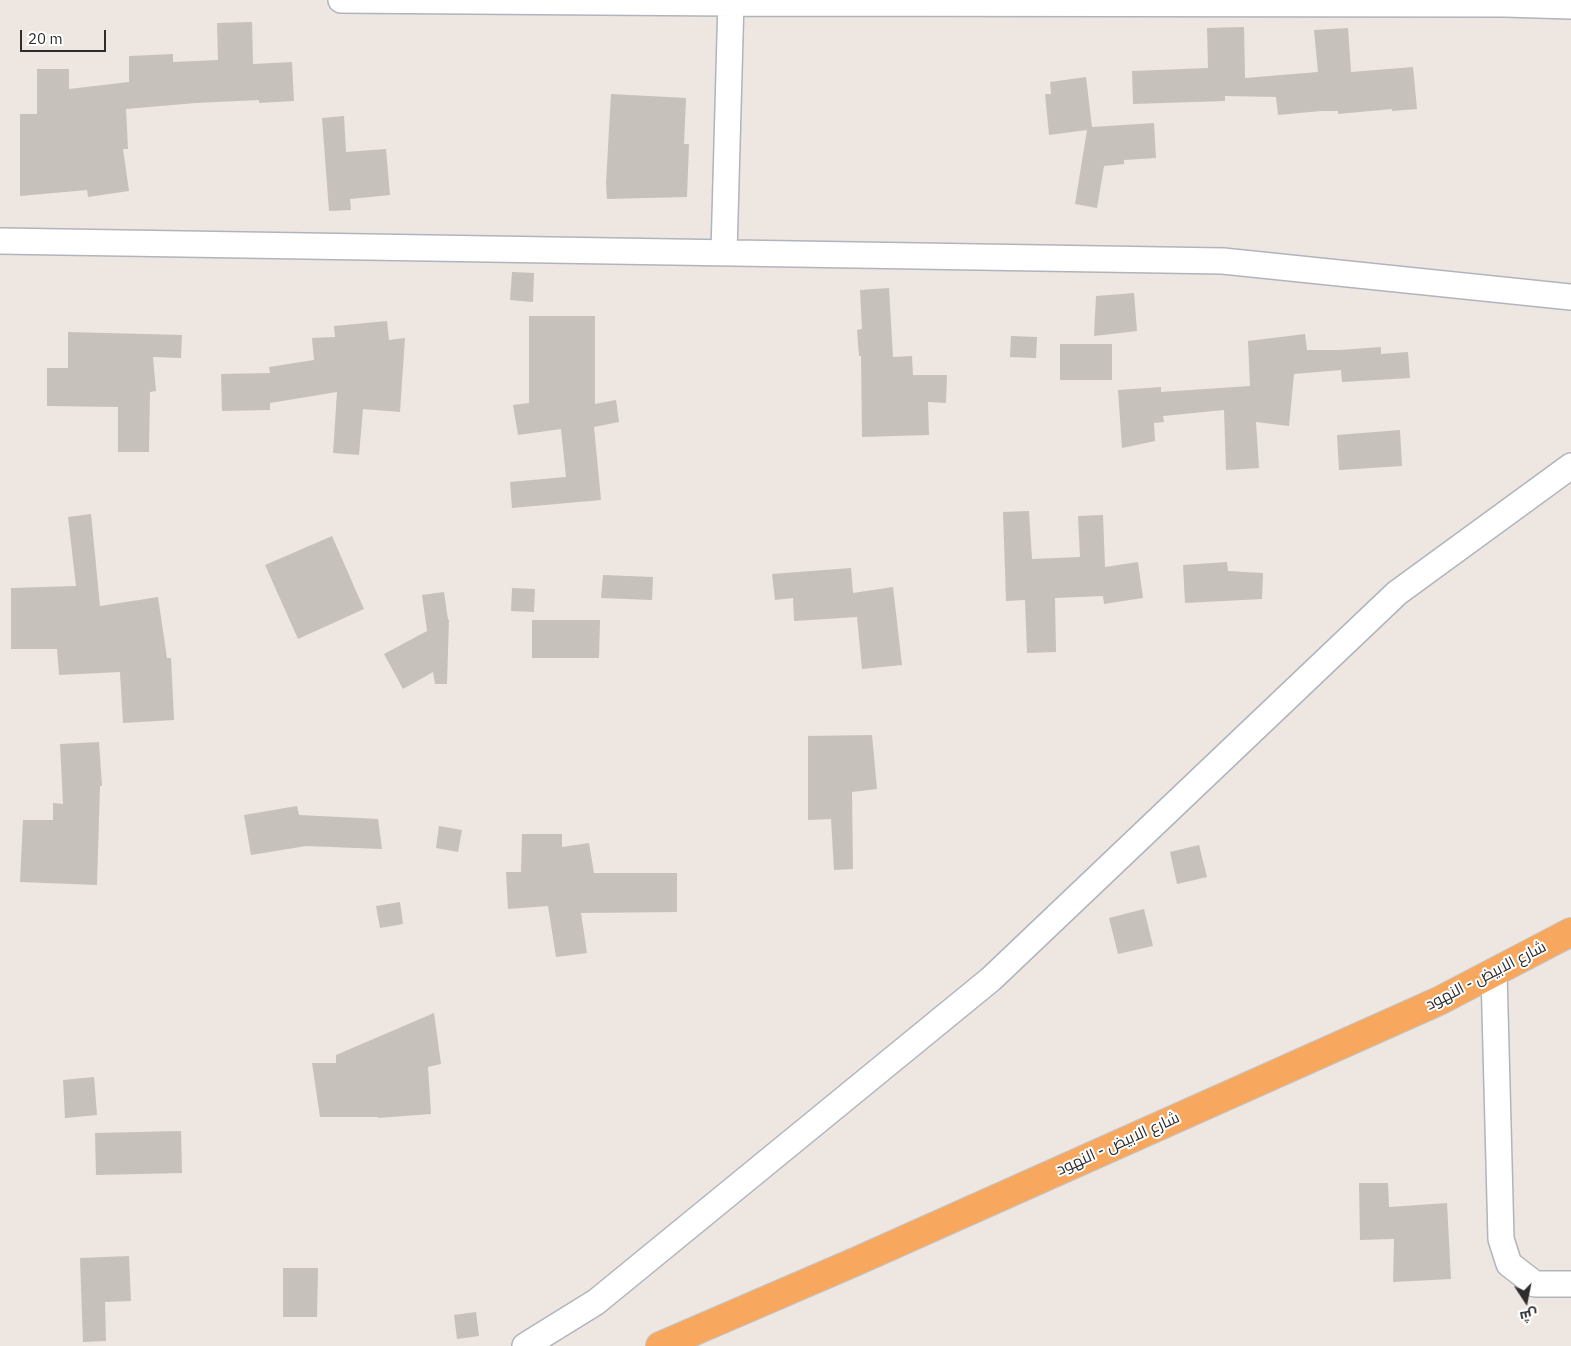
<!DOCTYPE html>
<html>
<head>
<meta charset="utf-8">
<style>
  body { margin:0 }
  #map { position:relative; width:1571px; height:1346px; overflow:hidden; background:#eee6e0; font-family:"IBM Plex Sans",Cairo,sans-serif }
  canvas { display:block }
  .north { position:absolute; left:1501px; top:1276px; width:50px; height:50px; -webkit-text-stroke:4px #fff; paint-order:stroke; rotate:169deg; font-size:14px; font-weight:700; line-height:20px; text-align:center; color:#2d2d2d }
  .north::after { content:''; display:block; margin:auto; width:18px; height:22px; background:#2d2d2d; clip-path:polygon(50% 0,100% 100%,50% 72%,0 100%) }
  .scale { position:absolute; left:20px; top:30px; width:86px; height:22px; box-sizing:border-box; border:2px solid #2d2d2d; border-top:0; padding-left:6px; font-size:15px; line-height:18px; white-space:nowrap; color:#2d2d2d; -webkit-text-stroke:4px #fff; paint-order:stroke }
</style>
</head>
<body>
<div id="map">
<canvas width="1571" height="1346"></canvas>
<div class="north">ش</div>
<div class="scale">20 m</div>
</div>
<script>
const ctx = document.querySelector('canvas').getContext('2d');
ctx.lineJoin = 'round';
function paint(path, color) {
  ctx.fillStyle = color;
  ctx.fill(path, 'evenodd');
}
function strokePath(path, color, width, dash) {
  ctx.strokeStyle = color;
  ctx.lineWidth = width;
  ctx.lineCap = dash ? 'butt' : 'round';
  ctx.setLineDash(dash || []);
  ctx.stroke(path);
}
function label(font, color, halo, rows, align = 'center') {
  ctx.font = font + ' "IBM Plex Sans",Cairo,sans-serif';
  ctx.lineWidth = 4;
  ctx.setLineDash([]);
  ctx.textBaseline = 'middle';
  ctx.strokeStyle = halo;
  ctx.fillStyle = color;
  for (const [text, x, y, turn = 0] of rows) {
    ctx.save();
    ctx.translate(x, y);
    ctx.rotate((+turn || 0) * Math.PI / 180);
    ctx.textAlign = isNaN(turn) ? turn : align;
    if (halo) ctx.strokeText(text, 0, 0);
    ctx.fillText(text, 0, 0);
    ctx.restore();
  }
}
const building = new Path2D(`
  M 252,22 L 253,64 L 292,62 L 294,101 L 259,103 L 259,100 L 196,103 L 126,109 L 128,149 L 123,149 L 129,191 L 88,197 L 87,190 L 20,196 L 20,114 L 37,114 L 37,69 L 69,69 L 69,89 L 129,82 L 129,56 L 173,54 L 173,62 L 218,60 L 217,23 Z
  M 1244,27 L 1245,78 L 1318,72 L 1314,30 L 1348,28 L 1351,72 L 1413,67 L 1417,109 L 1392,111 L 1392,109 L 1338,114 L 1338,111 L 1321,111 L 1278,115 L 1276,97 L 1225,96 L 1225,101 L 1133,104 L 1132,71 L 1208,68 L 1207,28 Z
  M 1086,77 L 1092,127 L 1154,123 L 1156,158 L 1124,160 L 1124,164 L 1104,166 L 1097,208 L 1075,204 L 1087,130 L 1049,135 L 1045,94 L 1051,94 L 1050,82 Z
  M 611,94 L 686,98 L 684,144 L 689,144 L 687,197 L 607,199 L 606,183 Z
  M 344,116 L 346,152 L 386,149 L 390,195 L 350,199 L 351,210 L 329,211 L 322,118 Z
  M 512,272 L 534,273 L 533,302 L 510,300 Z
  M 889,288 L 893,357 L 912,356 L 913,375 L 947,375 L 946,403 L 928,402 L 929,435 L 862,437 L 861,356 L 859,356 L 857,330 L 862,329 L 860,290 Z
  M 1134,293 L 1137,331 L 1094,336 L 1096,296 Z
  M 529,316 L 595,316 L 595,404 L 616,400 L 619,422 L 594,427 L 601,500 L 512,508 L 510,482 L 566,477 L 561,429 L 518,435 L 513,405 L 529,403 Z
  M 387,321 L 389,340 L 405,338 L 400,412 L 363,409 L 359,455 L 333,453 L 337,392 L 270,403 L 270,410 L 222,411 L 221,374 L 270,373 L 269,367 L 314,360 L 312,338 L 335,337 L 334,326 Z
  M 68,332 L 182,335 L 181,358 L 153,357 L 156,391 L 150,392 L 149,452 L 118,452 L 118,407 L 47,406 L 47,368 L 68,368 Z
  M 1305,334 L 1307,350 L 1340,350 L 1381,347 L 1381,354 L 1408,352 L 1410,378 L 1342,382 L 1341,370 L 1294,374 L 1289,426 L 1256,422 L 1259,468 L 1226,470 L 1224,410 L 1163,416 L 1164,422 L 1154,423 L 1155,441 L 1122,448 L 1118,390 L 1161,387 L 1161,392 L 1250,386 L 1248,341 Z
  M 1011,336 L 1037,337 L 1036,358 L 1010,357 Z
  M 1060,344 L 1112,344 L 1112,380 L 1060,380 Z
  M 1400,430 L 1402,466 L 1339,470 L 1337,435 Z
  M 1029,511 L 1032,559 L 1080,557 L 1078,516 L 1103,515 L 1105,567 L 1138,562 L 1143,598 L 1104,604 L 1103,596 L 1055,598 L 1056,652 L 1027,653 L 1025,600 L 1006,601 L 1003,512 Z
  M 91,514 L 100,606 L 158,597 L 167,658 L 171,658 L 174,720 L 123,723 L 120,672 L 59,675 L 57,649 L 11,649 L 11,588 L 76,586 L 68,517 Z
  M 332,536 L 364,609 L 298,639 L 265,565 Z
  M 1227,562 L 1228,571 L 1263,573 L 1262,599 L 1185,603 L 1183,565 Z
  M 851,568 L 853,593 L 893,587 L 902,665 L 862,669 L 857,617 L 794,621 L 793,598 L 775,600 L 772,574 Z
  M 603,575 L 653,577 L 652,600 L 601,598 Z
  M 512,588 L 535,589 L 534,612 L 511,611 Z
  M 444,592 L 448,620 L 449,619 L 447,684 L 435,684 L 433,672 L 403,689 L 384,654 L 427,631 L 422,595 Z
  M 532,620 L 600,620 L 599,658 L 532,658 Z
  M 872,735 L 877,789 L 852,792 L 853,869 L 834,870 L 831,819 L 808,820 L 808,736 Z
  M 99,742 L 102,786 L 100,786 L 97,885 L 20,882 L 23,820 L 53,820 L 53,803 L 63,804 L 60,744 Z
  M 297,806 L 299,815 L 378,819 L 382,849 L 306,846 L 251,855 L 244,815 Z
  M 439,826 L 462,830 L 458,852 L 436,848 Z
  M 522,834 L 562,834 L 562,847 L 589,843 L 594,873 L 677,873 L 677,912 L 581,913 L 587,953 L 556,957 L 548,906 L 508,909 L 506,872 L 521,872 Z
  M 1199,845 L 1207,877 L 1177,884 L 1170,852 Z
  M 400,902 L 403,924 L 380,928 L 376,906 Z
  M 1144,909 L 1153,946 L 1118,954 L 1109,918 Z
  M 434,1013 L 441,1064 L 428,1067 L 431,1114 L 378,1118 L 378,1117 L 320,1117 L 312,1063 L 336,1063 L 336,1055 Z
  M 94,1077 L 97,1115 L 65,1118 L 63,1080 Z
  M 181,1131 L 182,1173 L 96,1175 L 95,1133 Z
  M 1359,1183 L 1388,1183 L 1389,1207 L 1447,1203 L 1451,1279 L 1393,1282 L 1394,1239 L 1360,1240 Z
  M 129,1256 L 131,1301 L 105,1302 L 106,1341 L 83,1342 L 80,1258 Z
  M 283,1268 L 318,1268 L 317,1317 L 283,1317 Z
  M 476,1312 L 479,1336 L 457,1339 L 454,1315 Z`);
const minor = new Path2D(`
  M 341,0 L 731,3 L 1505,4 L 1571,6
  M 0,241 L 1223,261 L 1571,297
  M 724,253 L 731,0
  M 1494,972 L 1501,1239 L 1509,1264 L 1535,1284 L 1571,1284
  M 525,1346 L 596,1302 L 991,979 L 1397,593 L 1571,466`);
const trunk = new Path2D(`
  M 660,1346 L 857,1261 L 1439,1001 L 1571,932`);
const streetNames = [
  ["شارع الابيض - النهود",1486,976,-27],
  ["شارع الابيض - النهود",1118,1144,-24]
];
paint(building, '#c7c1bb');
strokePath(minor, '#b0b4bd', 28);
strokePath(trunk, '#c4c4c4', 30);
strokePath(minor, '#fff', 25);
strokePath(trunk, '#f8a85e', 28);
label('16px', '#2d2d2d', '#fff', streetNames);
</script>
</body>
</html>
